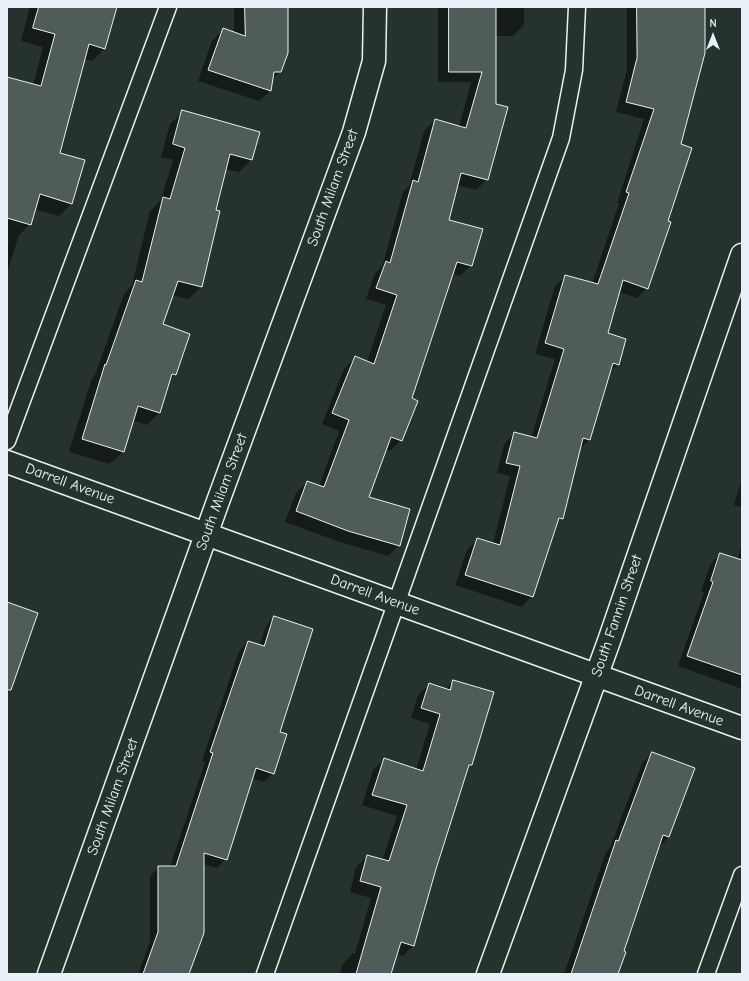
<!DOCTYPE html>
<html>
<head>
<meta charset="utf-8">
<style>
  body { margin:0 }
  #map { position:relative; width:749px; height:981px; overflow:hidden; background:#26332d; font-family:"Comic Neue",sans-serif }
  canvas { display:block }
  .frame { position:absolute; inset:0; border:8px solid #e8f1f8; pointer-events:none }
  .north { position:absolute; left:693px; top:16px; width:40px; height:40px; -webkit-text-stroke:3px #26332d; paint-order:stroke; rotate:0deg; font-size:11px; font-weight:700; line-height:16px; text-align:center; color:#e8f1f8 }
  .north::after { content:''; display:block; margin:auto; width:14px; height:18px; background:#e8f1f8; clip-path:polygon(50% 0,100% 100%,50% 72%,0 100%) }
</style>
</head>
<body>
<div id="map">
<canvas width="749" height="981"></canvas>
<div class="frame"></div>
<div class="north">N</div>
</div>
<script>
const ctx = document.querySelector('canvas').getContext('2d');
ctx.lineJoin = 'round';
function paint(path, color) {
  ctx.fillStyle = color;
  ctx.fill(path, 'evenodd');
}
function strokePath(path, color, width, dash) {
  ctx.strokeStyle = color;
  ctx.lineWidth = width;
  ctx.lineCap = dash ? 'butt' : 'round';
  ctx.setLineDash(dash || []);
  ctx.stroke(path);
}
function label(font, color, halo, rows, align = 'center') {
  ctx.font = font + ' "Comic Neue",sans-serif';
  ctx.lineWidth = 4;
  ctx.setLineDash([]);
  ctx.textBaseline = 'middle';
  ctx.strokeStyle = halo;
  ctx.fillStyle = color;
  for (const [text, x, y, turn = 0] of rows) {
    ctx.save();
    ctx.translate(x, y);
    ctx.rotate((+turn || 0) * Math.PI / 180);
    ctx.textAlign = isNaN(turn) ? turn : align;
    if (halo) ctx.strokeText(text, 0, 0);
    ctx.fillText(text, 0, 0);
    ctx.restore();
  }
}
const shadow = new Path2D(`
  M 30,7 L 116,7 L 105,48 L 92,61 L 85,59 L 59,154 L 72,203 L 59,216 L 34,209 L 30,224 L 19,235 L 7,273 L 7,82 L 33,85 L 43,47 L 21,41 Z
  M 234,7 L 287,7 L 281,71 L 271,80 L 270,91 L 259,101 L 198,81 L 212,41 L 223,30 L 234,34 Z
  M 438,7 L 524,7 L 524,25 L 513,36 L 495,36 L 487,179 L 476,190 L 457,185 L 448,220 L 471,265 L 460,276 L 452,274 L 411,399 L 401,440 L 390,451 L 385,449 L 367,497 L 399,545 L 388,556 L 337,541 L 285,522 L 296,493 L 307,482 L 319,486 L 339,431 L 322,424 L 344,369 L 355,358 L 367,362 L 386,305 L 366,299 L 375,273 L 382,267 L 403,192 L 409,186 L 424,131 L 435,120 L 459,127 L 471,82 L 438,82 Z
  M 627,7 L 704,7 L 667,221 L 647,288 L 637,298 L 619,292 L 607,334 L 618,364 L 609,373 L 589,440 L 579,450 L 562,518 L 555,525 L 532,596 L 522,607 L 455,585 L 467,550 L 477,539 L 493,544 L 510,476 L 497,473 L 504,444 L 514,434 L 531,438 L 555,359 L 535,354 L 555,286 L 566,276 L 592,284 L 619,203 L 617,203 L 644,119 L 616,112 L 627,69 Z
  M 183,112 L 251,160 L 239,172 L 225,169 L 214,211 L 201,287 L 188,299 L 172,295 L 162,325 L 175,375 L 170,380 L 160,412 L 147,425 L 132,420 L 123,452 L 110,464 L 69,452 L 92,378 L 95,375 L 124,294 L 132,285 L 150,211 L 161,200 L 173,160 L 161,157 L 170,124 Z
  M 742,478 L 742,507 L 734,505 Z
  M 742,545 L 742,689 L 678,666 L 704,592 L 701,592 L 710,565 L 720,554 L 737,560 Z
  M 7,603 L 36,614 L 7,697 Z
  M 274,617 L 278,732 L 273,773 L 264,782 L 252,778 L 226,859 L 217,868 L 203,864 L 188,974 L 138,974 L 150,942 L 150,876 L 159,867 L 170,867 L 205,762 L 202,761 L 239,651 L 248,642 L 259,646 L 266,626 Z
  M 453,681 L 471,765 L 467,769 L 435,868 L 414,945 L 403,956 L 396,954 L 389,974 L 339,974 L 343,964 L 353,953 L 355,954 L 371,898 L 350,892 L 356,867 L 367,857 L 382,861 L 397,816 L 362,805 L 373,770 L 384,760 L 416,770 L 430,724 L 411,718 L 418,695 L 429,685 L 445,690 Z
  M 652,754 L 669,837 L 659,847 L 622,951 L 617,974 L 564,974 L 606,852 L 610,848 L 642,763 Z`);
const building = new Path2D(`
  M 39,7 L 117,7 L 105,49 L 89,44 L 60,153 L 85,160 L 72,204 L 40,194 L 31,225 L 7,218 L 7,77 L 41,86 L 55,34 L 33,28 Z
  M 245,7 L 288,7 L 288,53 L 281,72 L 274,72 L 271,91 L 208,70 L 223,28 L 245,36 Z
  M 449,7 L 496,7 L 496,104 L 508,107 L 488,180 L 461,173 L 449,220 L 483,229 L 472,266 L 457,262 L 412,398 L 418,401 L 402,441 L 391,437 L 369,497 L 410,509 L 400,546 L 348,531 L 296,511 L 307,481 L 324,487 L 349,420 L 332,413 L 355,356 L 374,364 L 397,295 L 376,288 L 386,261 L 390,263 L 413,180 L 418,182 L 435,119 L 466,128 L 482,72 L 449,72 Z
  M 637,7 L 705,7 L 705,53 L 681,144 L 692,148 L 668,221 L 671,222 L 648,289 L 623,280 L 608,333 L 626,339 L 619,365 L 613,363 L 590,440 L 583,438 L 563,519 L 559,518 L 533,597 L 465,575 L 477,538 L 500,545 L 520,466 L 506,463 L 514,432 L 537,438 L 564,349 L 545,343 L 565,275 L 598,284 L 629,193 L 626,192 L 654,109 L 626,102 L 637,58 Z
  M 182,110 L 260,132 L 252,160 L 230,154 L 216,210 L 220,211 L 202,287 L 178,281 L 163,324 L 190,334 L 176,375 L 172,374 L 160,413 L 138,406 L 124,452 L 82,439 L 105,364 L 106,365 L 136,280 L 142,282 L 163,197 L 170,199 L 185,148 L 173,144 Z
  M 720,553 L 742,560 L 742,675 L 687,656 L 713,582 L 711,581 Z
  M 7,602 L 38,613 L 11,690 L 7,690 Z
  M 274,616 L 313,629 L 280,732 L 287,734 L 274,774 L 256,768 L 227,860 L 204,853 L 204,933 L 189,974 L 143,974 L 158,932 L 158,866 L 176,866 L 213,753 L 210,752 L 248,641 L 264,646 Z
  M 453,680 L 494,692 L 472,765 L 469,765 L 436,869 L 414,946 L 401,942 L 391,974 L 356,974 L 381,887 L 360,881 L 367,855 L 389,861 L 407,805 L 372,795 L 384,758 L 423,771 L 440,714 L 421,708 L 429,683 L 450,690 Z
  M 652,752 L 695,768 L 669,837 L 663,835 L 624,951 L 626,952 L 618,974 L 571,974 L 616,840 L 618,841 Z`);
const lane = new Path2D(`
  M 7,441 L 168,7
  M 265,974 L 561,138 L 574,70 L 577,7
  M 706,974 L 742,875`);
const street = new Path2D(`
  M 49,974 L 217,504 L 354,132 L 374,61 L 375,7
  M 488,974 L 609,641 L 742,255`);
const secondary = new Path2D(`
  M 7,462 L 742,728`);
const streetNames = [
  ["South Milam Street",333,188,-70],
  ["Darrell Avenue",70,484,20],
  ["South Milam Street",222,492,-70],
  ["Darrell Avenue",375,595,20],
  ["South Fannin Street",617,616,-71],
  ["Darrell Avenue",679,706,20],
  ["South Milam Street",113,797,-70]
];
paint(shadow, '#0007');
paint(building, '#505c59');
strokePath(building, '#e8f1f8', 1);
strokePath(lane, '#e8f1f8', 19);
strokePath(street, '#e8f1f8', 25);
strokePath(secondary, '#e8f1f8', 25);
strokePath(lane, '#26332d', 16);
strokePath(street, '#26332d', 22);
strokePath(secondary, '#26332d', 22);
label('15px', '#e8f1f8', '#26332d', streetNames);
</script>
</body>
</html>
